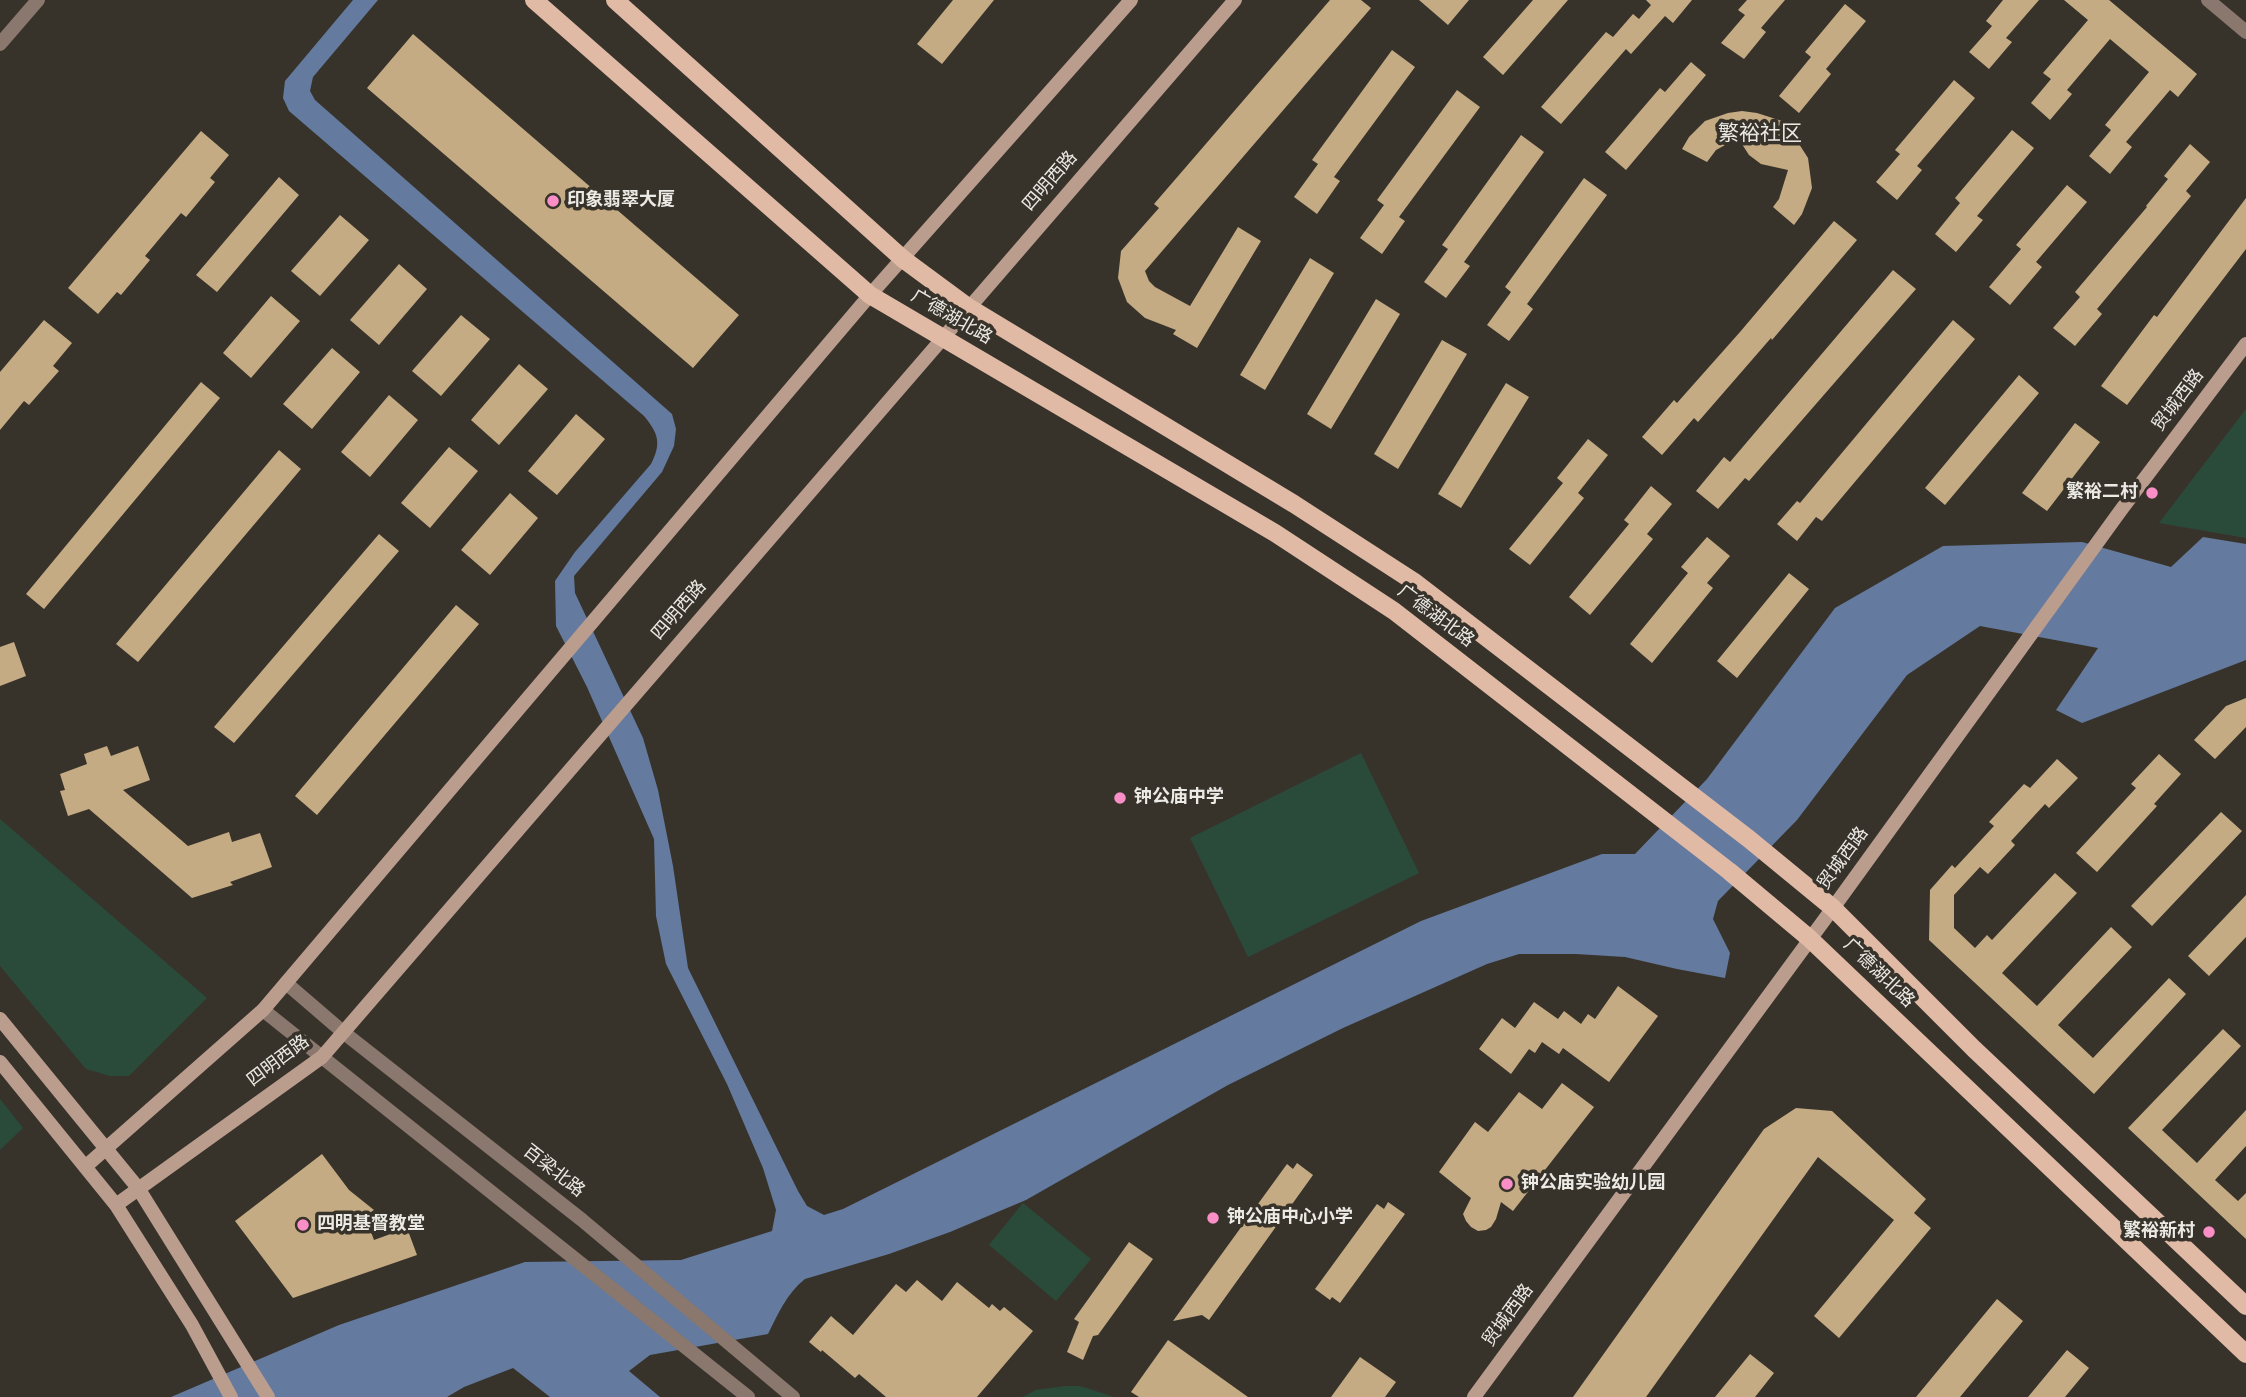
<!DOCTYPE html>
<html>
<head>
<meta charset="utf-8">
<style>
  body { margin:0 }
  canvas { display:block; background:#37332b }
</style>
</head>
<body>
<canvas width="2246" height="1397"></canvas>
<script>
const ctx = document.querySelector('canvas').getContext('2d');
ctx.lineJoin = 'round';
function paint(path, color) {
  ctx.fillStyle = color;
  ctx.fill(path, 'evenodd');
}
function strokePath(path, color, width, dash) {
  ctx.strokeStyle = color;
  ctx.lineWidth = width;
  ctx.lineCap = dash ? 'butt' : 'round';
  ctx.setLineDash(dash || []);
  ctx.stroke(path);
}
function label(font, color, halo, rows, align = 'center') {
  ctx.font = font + ' "Source Sans 3","Noto Sans SC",sans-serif';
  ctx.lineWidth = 7;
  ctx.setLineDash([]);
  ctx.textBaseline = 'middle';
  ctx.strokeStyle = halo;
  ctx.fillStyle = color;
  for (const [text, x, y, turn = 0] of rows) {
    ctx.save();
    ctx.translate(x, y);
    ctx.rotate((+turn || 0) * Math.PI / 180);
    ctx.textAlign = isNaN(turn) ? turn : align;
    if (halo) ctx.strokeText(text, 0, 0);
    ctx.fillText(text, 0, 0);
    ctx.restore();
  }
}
const green = new Path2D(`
  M 2246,409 L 2246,538 L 2159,523 Z
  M 1361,753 L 1419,873 L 1248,957 L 1190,838 Z
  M 0,819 L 207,998 L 129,1076 L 110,1076 L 86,1069 L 0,966 Z
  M 0,1099 L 23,1128 L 0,1150 Z
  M 1023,1203 L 1091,1259 L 1056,1301 L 989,1245 Z
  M 1066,1386 L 1080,1386 L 1114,1397 L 1023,1397 L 1036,1390 Z`);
const water = new Path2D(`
  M 353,0 L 378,0 L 313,77 L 310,91 L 315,100 L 672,414 L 676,429 L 674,446 L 662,472 L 574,576 L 575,593 L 643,738 L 658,790 L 673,866 L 688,968 L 798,1191 L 807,1206 L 824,1215 L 843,1209 L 1421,921 L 1602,854 L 1635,854 L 1707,779 L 1835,608 L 1943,546 L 2082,542 L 2171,567 L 2203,537 L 2246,544 L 2246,660 L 2082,723 L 2056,710 L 2098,648 L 1980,626 L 1907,675 L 1797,820 L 1718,901 L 1713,919 L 1730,953 L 1725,978 L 1677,969 L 1625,957 L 1576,954 L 1519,954 L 1487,964 L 1343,1028 L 1228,1085 L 1026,1200 L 950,1232 L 889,1254 L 805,1279 C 787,1293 778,1314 768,1334 L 650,1355 L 629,1371 L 660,1397 L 550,1397 L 513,1368 L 464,1387 L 447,1397 L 171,1397 L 339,1325 L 525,1262 L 681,1260 L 772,1231 L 776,1210 L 763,1168 L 727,1084 L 666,964 L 656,916 L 654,839 L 587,687 L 556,626 L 555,581 L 575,552 L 651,464 C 662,443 658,433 644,416 L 289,111 L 283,98 L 285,81 Z`);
const building = new Path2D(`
  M 953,0 L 994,0 L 942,64 L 917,44 Z
  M 1330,0 L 1361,0 L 1371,8 L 1145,271 L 1149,281 L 1155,287 L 1190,306 L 1238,227 L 1261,241 L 1197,348 L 1173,334 L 1176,330 L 1145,318 L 1127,302 L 1118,278 L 1121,251 L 1159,208 L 1154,204 Z
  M 1419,0 L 1469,0 L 1448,25 Z
  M 1533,0 L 1568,0 L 1503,75 L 1483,57 Z
  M 1646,0 L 1692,0 L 1673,23 L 1665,16 L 1631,54 L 1626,49 L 1561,124 L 1541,107 L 1606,32 L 1613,37 L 1633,14 L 1639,19 L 1651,5 Z
  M 1747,0 L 1785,0 L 1761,28 L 1766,32 L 1744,59 L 1721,43 L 1745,15 L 1738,10 Z
  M 2003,0 L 2039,0 L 2006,38 L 2012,42 L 1989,69 L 1969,52 L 1992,26 L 1986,21 Z
  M 2064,0 L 2109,0 L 2197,74 L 2178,97 L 2170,90 L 2126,142 L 2132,147 L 2110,174 L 2089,156 L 2111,130 L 2105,125 L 2149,72 L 2110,39 L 2067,90 L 2072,94 L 2050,120 L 2031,103 L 2051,79 L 2043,73 L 2088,20 Z
  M 1845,4 L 1866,21 L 1826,69 L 1831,74 L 1799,113 L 1779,96 L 1811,57 L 1805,52 Z
  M 413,34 L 739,315 L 693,368 L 367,88 Z
  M 1392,50 L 1415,67 L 1334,177 L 1340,181 L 1317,214 L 1294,197 L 1318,164 L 1312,160 Z
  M 1691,62 L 1706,75 L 1626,170 L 1605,152 L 1660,88 L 1665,92 Z
  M 1954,80 L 1975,98 L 1917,166 L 1922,170 L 1897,200 L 1876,182 L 1900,154 L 1895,150 Z
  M 1457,90 L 1480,107 L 1399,217 L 1405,221 L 1382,254 L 1360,238 L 1384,205 L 1377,200 Z
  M 1742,111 L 1757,113 L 1785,122 L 1808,158 L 1812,188 L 1802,214 L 1794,225 L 1773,207 L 1779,199 L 1788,170 L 1761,164 L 1749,155 L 1738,138 L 1716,150 L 1707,162 L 1682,149 L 1689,137 L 1705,121 L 1728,113 Z
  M 2012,130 L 2034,148 L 1977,216 L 1983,220 L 1956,252 L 1935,234 L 1960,203 L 1955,198 Z
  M 201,131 L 229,155 L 210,178 L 215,182 L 186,217 L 181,213 L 145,256 L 150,260 L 121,295 L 117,292 L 98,314 L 68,288 Z
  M 1521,135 L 1544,152 L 1464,262 L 1470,266 L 1446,298 L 1424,282 L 1448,249 L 1442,245 Z
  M 2190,144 L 2210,162 L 2186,191 L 2191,196 L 2097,309 L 2102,314 L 2075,346 L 2053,328 L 2080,297 L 2075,292 L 2147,207 L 2146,206 L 2168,179 L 2164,176 Z
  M 279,177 L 299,195 L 217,292 L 196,275 Z
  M 1584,178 L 1607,195 L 1527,304 L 1533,309 L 1509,341 L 1487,325 L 1511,292 L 1505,287 Z
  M 2067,185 L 2087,202 L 2036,262 L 2042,267 L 2010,305 L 1989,287 L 2021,249 L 2016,245 Z
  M 2246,198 L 2246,249 L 2127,405 L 2101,386 L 2154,315 L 2157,317 Z
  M 340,215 L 369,240 L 320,296 L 291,271 Z
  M 1834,221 L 1857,240 L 1772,340 L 1771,338 L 1698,422 L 1694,418 L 1662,455 L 1642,437 L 1674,400 L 1677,403 L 1740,332 Z
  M 1310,258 L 1334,273 L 1265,390 L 1240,375 Z
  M 399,264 L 427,289 L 379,345 L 350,320 Z
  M 1893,270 L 1916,289 L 1749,481 L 1745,478 L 1718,509 L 1696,491 L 1724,457 L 1730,462 Z
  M 271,296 L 300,321 L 251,378 L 223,353 Z
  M 1376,299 L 1400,314 L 1331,429 L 1307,414 Z
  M 461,315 L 490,339 L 441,396 L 412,371 Z
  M 44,320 L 72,343 L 53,366 L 59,371 L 29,405 L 24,401 L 0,430 L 0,372 Z
  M 1953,320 L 1975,339 L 1822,521 L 1816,517 L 1797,541 L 1777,524 L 1797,501 L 1800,503 Z
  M 1442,340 L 1467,354 L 1398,469 L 1374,454 Z
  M 332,348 L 360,372 L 312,429 L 283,404 Z
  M 519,364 L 548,389 L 499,445 L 471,420 Z
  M 2019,375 L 2039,393 L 1945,505 L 1925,488 Z
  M 201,382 L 220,398 L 44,609 L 26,594 Z
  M 1506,383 L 1529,397 L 1461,508 L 1438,494 Z
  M 389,395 L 418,420 L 370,477 L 341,452 Z
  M 576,414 L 605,439 L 557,495 L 528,471 Z
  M 2075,423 L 2100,442 L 2047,511 L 2022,493 Z
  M 1588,439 L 1608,455 L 1578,493 L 1584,498 L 1530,565 L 1509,549 L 1563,483 L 1557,478 Z
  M 449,447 L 478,471 L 430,528 L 401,503 Z
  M 279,450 L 301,469 L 138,662 L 116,644 Z
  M 1651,486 L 1672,504 L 1647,534 L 1653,539 L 1590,615 L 1569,597 L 1629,524 L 1624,520 Z
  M 510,493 L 538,518 L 490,575 L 461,550 Z
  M 379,534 L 399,551 L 234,743 L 214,727 Z
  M 1707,537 L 1730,556 L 1707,583 L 1713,588 L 1652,663 L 1630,644 L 1688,573 L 1681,567 Z
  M 1789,573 L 1809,589 L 1737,678 L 1717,661 Z
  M 456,605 L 479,624 L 317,815 L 295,796 Z
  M 14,642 L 26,676 L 0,686 L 0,647 Z
  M 2246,698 L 2246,727 L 2215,759 L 2194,740 L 2226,706 Z
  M 107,746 L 111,756 L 138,746 L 150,780 L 123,790 L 188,846 L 229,832 L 232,842 L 260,833 L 272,867 L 230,882 L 233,885 L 192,898 L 89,809 L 68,816 L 60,791 L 65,790 L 60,774 L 87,764 L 84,754 Z
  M 2159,754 L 2181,774 L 2154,804 L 2157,806 L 2097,872 L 2076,853 L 2136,788 L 2131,784 Z
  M 2057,759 L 2078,778 L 2049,808 L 2045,804 L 2011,841 L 2015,845 L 1988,874 L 1980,867 L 1954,895 L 1954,928 L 1975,948 L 1987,935 L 1992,940 L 2055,873 L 2077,893 L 2002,973 L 2037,1006 L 2111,927 L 2132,947 L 2058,1025 L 2093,1058 L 2169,978 L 2186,994 L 2094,1094 L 1929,940 L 1930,890 L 1952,865 L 1955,868 L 1994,826 L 1989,822 L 2024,784 L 2030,788 Z
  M 2221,812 L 2242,831 L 2152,926 L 2131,906 Z
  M 2246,895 L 2246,937 L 2209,976 L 2188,956 Z
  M 1618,986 L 1658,1016 L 1609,1082 L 1563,1048 L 1559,1054 L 1542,1042 L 1535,1053 L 1529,1049 L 1511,1074 L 1479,1049 L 1502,1018 L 1515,1028 L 1534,1002 L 1558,1019 L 1564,1011 L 1581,1024 L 1588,1014 L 1595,1019 Z
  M 2223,1029 L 2241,1046 L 2162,1130 L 2197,1163 L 2246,1110 L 2246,1146 L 2215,1180 L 2238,1201 L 2246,1193 L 2246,1239 L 2128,1128 Z
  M 1562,1083 L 1594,1107 L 1513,1211 L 1501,1202 L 1496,1219 L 1491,1227 L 1486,1230 L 1478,1231 L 1471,1227 L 1466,1221 L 1463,1214 L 1471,1198 L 1439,1172 L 1475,1122 L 1488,1132 L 1519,1092 L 1542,1109 Z
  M 1796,1108 L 1832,1111 L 1926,1199 L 1914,1213 L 1931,1228 L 1839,1338 L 1814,1316 L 1894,1220 L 1818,1157 L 1646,1397 L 1573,1397 L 1764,1129 Z
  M 322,1154 L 349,1190 L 374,1210 L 365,1216 L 374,1240 L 407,1228 L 417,1255 L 293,1298 L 235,1221 Z
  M 1297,1163 L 1313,1175 L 1209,1320 L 1202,1315 L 1173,1321 L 1287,1164 L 1293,1169 Z
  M 1388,1202 L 1405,1214 L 1340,1303 L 1332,1297 L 1330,1300 L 1315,1289 L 1377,1204 L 1384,1209 Z
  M 1129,1242 L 1153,1259 L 1098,1335 L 1093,1336 L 1083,1360 L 1067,1352 L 1079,1322 L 1074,1319 Z
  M 917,1280 L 942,1301 L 957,1282 L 989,1308 L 992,1304 L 1000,1311 L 1004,1307 L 1033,1331 L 977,1397 L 886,1397 L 859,1374 L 855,1378 L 822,1350 L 821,1352 L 809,1342 L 831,1316 L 853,1335 L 896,1284 L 906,1292 Z
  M 1997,1299 L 2023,1321 L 1960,1397 L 1916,1397 Z
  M 1168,1340 L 1248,1397 L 1139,1397 L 1131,1392 Z
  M 2067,1350 L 2089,1368 L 2065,1397 L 2028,1397 Z
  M 1750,1354 L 1774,1373 L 1755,1397 L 1715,1397 Z
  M 1360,1357 L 1396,1382 L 1385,1397 L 1331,1397 Z`);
const tertiary = new Path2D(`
  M 2208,0 L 2246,32
  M 0,44 L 38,0
  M 286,983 L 343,1032 L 582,1220 L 793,1397
  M 263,1010 L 748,1397`);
const secondary = new Path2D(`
  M 0,1019 L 138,1188 L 268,1397
  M 0,1062 L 116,1205 L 192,1325 L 231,1397
  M 85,1167 L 263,1010 L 870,295 L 1131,0
  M 116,1205 L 322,1057 L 1235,0
  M 1474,1397 L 1833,908 L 2121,510 L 2246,344`);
const primary = new Path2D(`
  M 534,0 L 870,295 L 1275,533 L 1394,611 L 1729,871 L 1809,938 L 2246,1354
  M 615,0 L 903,259 L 968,307 L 1294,504 L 1413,581 L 1749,839 L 1833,908 L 1974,1049 L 2246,1306`);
const markers = [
  [553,201,7,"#fa8fc7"],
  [2152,493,7,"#fa8fc7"],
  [1120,798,7,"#fa8fc7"],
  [1507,1184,7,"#fa8fc7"],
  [1213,1218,7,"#fa8fc7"],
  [303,1225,7,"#fa8fc7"],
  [2209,1232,7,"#fa8fc7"]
];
const streetNames = [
  ["四明西路",1051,182,-49],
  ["广德湖北路",951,318,30],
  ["贸城西路",2179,401,-53],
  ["四明西路",680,611,-49],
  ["广德湖北路",1435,617,37],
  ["贸城西路",1844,859,-54],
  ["广德湖北路",1878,974,44],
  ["四明西路",279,1062,-37],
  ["百梁北路",553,1172,38],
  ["贸城西路",1509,1316,-54]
];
const poiNames = [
  ["印象翡翠大厦",567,201],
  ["繁裕二村",2138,493,"right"],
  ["钟公庙中学",1134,798],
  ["钟公庙实验幼儿园",1521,1184],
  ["钟公庙中心小学",1227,1218],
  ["四明基督教堂",317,1225],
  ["繁裕新村",2195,1232,"right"]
];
const quarterNames = [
  ["繁裕社区",1760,135]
];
paint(green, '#2a4b3a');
paint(water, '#647a9e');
paint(building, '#c5ab83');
strokePath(tertiary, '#8a776d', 14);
strokePath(secondary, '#bb9d8e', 14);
strokePath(primary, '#e1baa6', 18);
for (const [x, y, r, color] of markers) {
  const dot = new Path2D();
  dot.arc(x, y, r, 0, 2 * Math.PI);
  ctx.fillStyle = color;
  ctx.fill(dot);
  strokePath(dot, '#37332b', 2.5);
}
label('18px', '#eceae5', '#37332b', streetNames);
label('bold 18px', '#eceae5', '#37332b', poiNames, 'left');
label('21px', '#eceae5', '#37332b', quarterNames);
</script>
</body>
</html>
